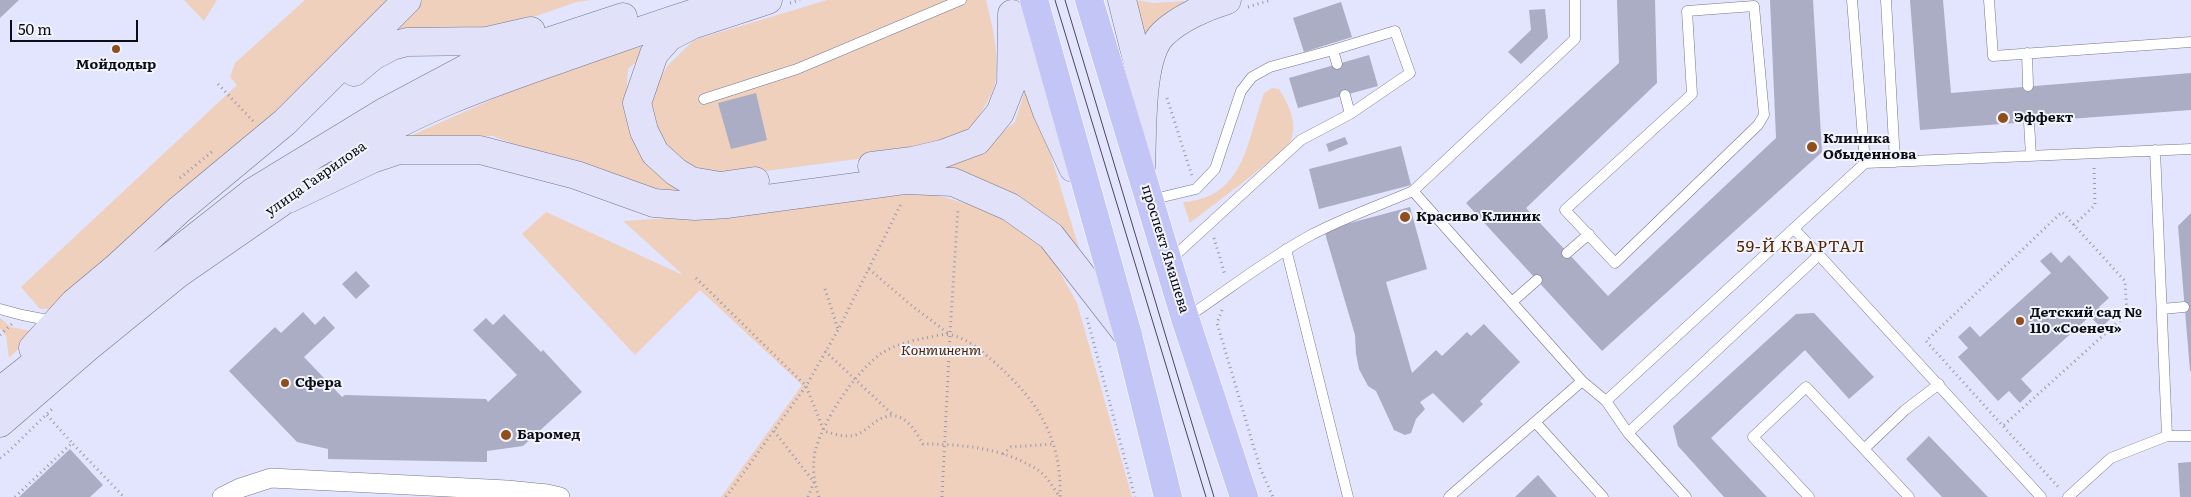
<!DOCTYPE html>
<html>
<head>
<meta charset="utf-8">
<style>
  body { margin:0 }
  #map { position:relative; width:2191px; height:497px; overflow:hidden; background:#e3e5fe; font-family:Literata,serif }
  canvas { display:block }
  .scale { position:absolute; left:10px; top:20px; width:128px; height:22px; box-sizing:border-box; border:2px solid #0d0d15; border-top:0; padding-left:6px; font-size:15px; line-height:18px; white-space:nowrap; color:#0d0d15; -webkit-text-stroke:4px #f2f4fe; paint-order:stroke }
</style>
</head>
<body>
<div id="map">
<canvas width="2191" height="497"></canvas>
<div class="scale">50 m</div>
</div>
<script>
const ctx = document.querySelector('canvas').getContext('2d');
ctx.lineJoin = 'round';
function paint(path, color) {
  ctx.fillStyle = color;
  ctx.fill(path, 'evenodd');
}
function strokePath(path, color, width, dash) {
  ctx.strokeStyle = color;
  ctx.lineWidth = width;
  ctx.lineCap = dash ? 'butt' : 'round';
  ctx.setLineDash(dash || []);
  ctx.stroke(path);
}
function label(font, color, halo, rows, align = 'center') {
  ctx.font = font + ' Literata,serif';
  ctx.lineWidth = 4;
  ctx.setLineDash([]);
  ctx.textBaseline = 'middle';
  ctx.strokeStyle = halo;
  ctx.fillStyle = color;
  for (const [text, x, y, turn = 0] of rows) {
    ctx.save();
    ctx.translate(x, y);
    ctx.rotate((+turn || 0) * Math.PI / 180);
    ctx.textAlign = isNaN(turn) ? turn : align;
    if (halo) ctx.strokeText(text, 0, 0);
    ctx.fillText(text, 0, 0);
    ctx.restore();
  }
}
const green = new Path2D(`
  M 184,0 L 217,0 L 204,21 Z
  M 305,0 L 390,0 L 256,133 L 65,297 L 49,309 L 40,309 L 21,287 L 237,85 L 230,77 L 235,63 Z
  M 423,0 L 591,0 L 577,2 L 501,28 L 367,53 Z
  M 827,0 L 986,0 C 992,24 999,52 996,77 C 995,94 977,118 968,132 L 895,154 L 721,177 L 705,174 L 661,147 L 650,120 L 650,94 L 668,65 L 694,40 Z
  M 1136,0 L 1153,3 L 1201,0 L 1141,45 Z
  M 661,41 L 628,69 L 625,115 L 640,147 L 703,192 L 928,165 L 982,149 L 1015,122 L 1028,80 L 1086,271 L 988,186 L 648,195 L 493,136 L 408,137 L 502,95 L 584,63 Z
  M 1272,88 L 1279,89 C 1288,103 1298,123 1291,140 C 1286,152 1206,210 1190,223 L 1183,202 C 1245,198 1247,140 1264,93 Z
  M 895,195 L 936,195 L 997,212 L 1047,249 L 1077,303 L 1132,497 L 721,497 L 802,385 L 700,290 L 635,355 L 522,234 L 546,212 L 683,275 L 623,221 L 731,214 Z
  M 0,318 L 11,327 L 36,332 L 9,358 L 6,336 L 0,328 Z`);
const building = new Path2D(`
  M 0,0 L 19,0 L 0,18 Z
  M 1617,0 L 1655,0 L 1657,83 L 1526,208 L 1608,296 L 1776,138 L 1770,0 L 1813,0 L 1822,152 L 1602,351 L 1466,203 L 1619,63 Z
  M 1910,0 L 1943,0 L 1951,93 L 2191,73 L 2191,110 L 1920,130 Z
  M 1341,2 L 1352,37 L 1304,52 L 1293,18 Z
  M 1545,9 L 1548,38 L 1521,64 L 1508,52 L 1531,30 L 1529,10 Z
  M 1369,55 L 1378,86 L 1298,108 L 1289,78 Z
  M 756,93 L 767,140 L 731,149 L 718,103 Z
  M 1345,137 L 1348,144 L 1329,152 L 1326,144 Z
  M 1401,146 L 1411,185 L 1319,209 L 1309,169 Z
  M 1410,207 L 1427,269 L 1386,282 L 1412,373 L 1436,350 L 1442,356 L 1467,332 L 1471,336 L 1484,324 L 1520,362 L 1480,401 L 1483,404 L 1463,423 L 1433,393 L 1420,402 L 1425,409 L 1416,419 L 1411,433 L 1405,435 L 1394,430 L 1376,391 L 1368,386 L 1359,369 L 1356,354 L 1355,335 L 1324,230 Z
  M 2191,213 L 2191,371 L 2190,371 L 2178,226 Z
  M 2051,252 L 2061,263 L 2069,255 L 2109,298 L 2099,307 L 2110,319 L 2101,328 L 2090,316 L 2021,379 L 2032,391 L 2020,403 L 2009,391 L 1998,401 L 1958,357 L 1968,348 L 1958,337 L 1970,326 L 1980,337 L 2051,273 L 2040,261 Z
  M 356,271 L 370,286 L 356,299 L 342,284 Z
  M 303,312 L 315,325 L 324,316 L 335,328 L 304,357 L 342,397 L 345,395 L 486,399 L 488,402 L 517,375 L 473,330 L 486,318 L 493,325 L 504,314 L 541,352 L 543,350 L 582,392 L 523,446 L 487,451 L 487,462 L 328,459 L 328,449 L 297,442 L 229,371 L 275,327 L 281,333 Z
  M 1814,313 L 1874,377 L 1849,399 L 1805,350 L 1711,438 L 1767,497 L 1724,497 L 1678,446 L 1673,426 L 1796,314 Z
  M 1929,436 L 1988,497 L 1942,497 L 1906,459 Z
  M 70,449 L 103,485 L 90,497 L 19,497 Z
  M 2191,462 L 2191,497 L 2180,497 L 2178,463 Z
  M 1538,475 L 1557,497 L 1515,497 Z`);
const path = new Path2D(`
  M 790,3 L 800,0
  M 1248,7 L 1271,0
  M 218,84 L 253,121
  M 1167,98 L 1192,176
  M 180,178 L 214,150
  M 2074,225 L 2095,205 L 2094,165
  M 1214,238 L 1225,275
  M 869,269 L 911,305 L 949,334
  M 696,278 L 806,386 L 824,431 C 834,434 845,438 855,435 C 866,432 874,420 885,417 C 903,410 916,431 923,444 C 962,444 1004,448 1038,470 C 1047,476 1054,489 1060,497
  M 825,289 L 838,329
  M 1222,310 L 1217,323 L 1260,468 L 1273,497
  M 1087,318 L 1135,497
  M 0,335 L 12,324
  M 825,351 L 893,415
  M 47,415 L 72,443
  M 2004,425 L 2127,314 L 2125,281 L 2062,212 L 1926,341 L 2060,489
  M 774,431 L 814,482 L 808,497
  M 1003,454 L 1011,447 L 1053,444
  M 0,458 L 7,453 L 54,407
  M 15,497 L 72,443 L 124,497
  M 726,497 L 806,386 L 838,330 L 902,202
  M 819,497 C 814,483 812,467 815,452 C 823,420 855,372 882,353 C 894,345 911,341 925,338 C 932,337 943,333 951,335 C 967,338 980,350 992,360 C 1036,399 1062,436 1060,497
  M 942,497 L 950,334 L 958,208`);
const service = new Path2D(`
  M 1852,0 L 1865,163
  M 1886,0 L 1895,162
  M 1989,0 L 1993,56 L 2191,42
  M 1754,6 L 1764,115 L 1758,125 L 1615,263 L 1565,210 L 1692,94 L 1687,11 Z
  M 1333,50 L 1395,31 L 1410,73 L 1350,114
  M 2027,53 L 2028,86
  M 704,99 L 797,69 L 961,0
  M 2029,122 L 2031,156
  M 2155,150 L 2167,436
  M 1413,191 L 1575,39 L 1575,0
  M 1150,200 L 1196,189 L 1215,169 L 1241,91 L 1252,77 L 1270,67 L 1333,50 L 1337,64
  M 1794,229 L 1819,255
  M 1286,249 L 1348,497
  M 1567,253 L 1589,234
  M 1170,260 L 1301,140 L 1350,114 L 1345,95
  M 1512,302 L 1537,280
  M 0,309 L 22,315 L 48,320 L 52,317
  M 2162,309 L 2184,307
  M 1186,318 C 1228,290 1267,259 1311,235 C 1343,218 1380,205 1413,191 L 1582,381
  M 1606,401 L 1865,163 L 2191,149
  M 1535,422 L 1603,497
  M 1628,433 L 1819,255 L 2041,497
  M 1864,449 L 1905,410 L 1939,384
  M 1449,497 L 1582,381 L 1606,401 L 1628,433 L 1686,497
  M 1809,497 L 1753,437 L 1806,387 L 1909,497
  M 2068,497 L 2111,458 L 2167,436 L 2191,436`);
const minor = new Path2D(`
  M 222,497 L 240,488 L 271,478 L 507,490 L 547,494 L 560,497`);
const secondary = new Path2D(`
  M 1122,0 L 1143,84
  M 1018,32 L 1047,112 L 1073,168
  M 354,72 L 373,56 L 392,46 L 407,42 L 487,41 L 531,31
  M 344,155 C 411,111 488,84 563,58 C 620,38 678,17 736,0
  M 872,166 L 912,161 L 942,154 L 977,141 L 1000,113 L 1011,85 L 1012,14
  M 1141,167 C 1143,134 1139,57 1163,34 C 1178,19 1207,6 1227,0
  M 755,181 L 720,186 L 691,181 L 676,172 L 655,153 L 644,131 L 637,103 L 654,54 L 669,37 L 692,25 L 768,0
  M 288,199 L 372,159 L 399,150 L 480,150 L 576,175 L 654,203 L 695,206 L 728,204 L 906,180 L 953,182 L 1010,207 L 1051,236 L 1128,335
  M 33,348 L 74,303 L 116,268 L 179,210 L 285,122 L 407,0
  M 0,391 L 253,192 L 386,111 L 465,69 L 623,17
  M 0,423 L 88,347 L 179,273 L 302,188`);
const primary = new Path2D(`
  M 1034,0 L 1128,335 L 1168,497
  M 1089,0 L 1185,318 L 1244,497`);
const tram = new Path2D(`
  M 1055,0 L 1206,497
  M 1065,0 L 1214,497`);
const markers = [
  [116,49,5,"#8f4e1a"],
  [2003,118,6,"#8f4e1a"],
  [1812,147,6,"#8f4e1a"],
  [1405,217,6,"#8f4e1a"],
  [2020,321,5,"#8f4e1a"],
  [285,383,5,"#8f4e1a"],
  [506,435,6,"#8f4e1a"]
];
const poiNames = [
  ["Мойдодыр",116,65,"center"],
  ["Эффект",2014,118],
  ["Клиника",1823,139],
  ["Обыденнова",1823,155],
  ["Красиво Клиник",1416,217],
  ["Детский сад №",2030,313],
  ["110 «Соенеч»",2030,329],
  ["Сфера",295,383],
  ["Баромед",517,435]
];
const streetNames = [
  ["улица Гаврилова",316,179,-35],
  ["проспект Ямашева",1165,249,73]
];
const parkNames = [
  ["Континент",941,351]
];
const quarterNames = [
  ["59-Й КВАРТАЛ",1801,247]
];
paint(green, '#efd0bc');
paint(building, '#aaadc4');
strokePath(service, '#74768c', 11);
strokePath(minor, '#74768c', 20);
strokePath(secondary, '#74768c', 29);
strokePath(primary, '#fff', 29);
strokePath(path, '#9798ab', 3, [1, 4]);
strokePath(service, '#fff', 10);
strokePath(minor, '#fff', 19);
strokePath(secondary, '#e1e2fa', 28);
strokePath(primary, '#c3c5f6', 28);
strokePath(tram, '#474754', 1);
for (const [x, y, r, color] of markers) {
  const dot = new Path2D();
  dot.arc(x, y, r, 0, 2 * Math.PI);
  ctx.fillStyle = color;
  ctx.fill(dot);
  strokePath(dot, '#f2f4fe', 2);
}
label('bold 14px', '#0d0d15', '#f2f4fe', poiNames, 'left');
label('14px', '#0d0d15', '#f2f4fe', streetNames);
label('italic 14px', '#4e2603', '#f2f4fe', parkNames);
ctx.letterSpacing = '1px';
label('16px', '#522600', '#f2f4fe', quarterNames);
ctx.letterSpacing = '0px';
</script>
</body>
</html>
